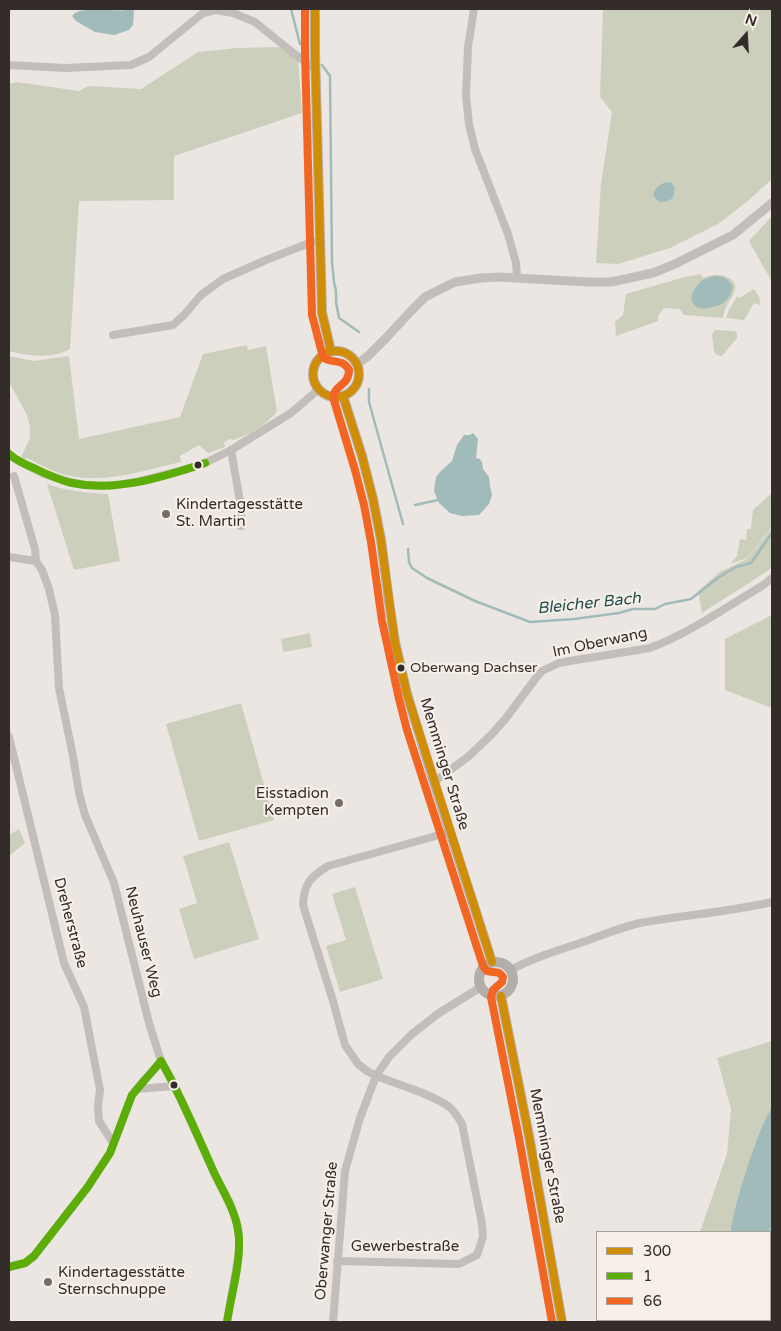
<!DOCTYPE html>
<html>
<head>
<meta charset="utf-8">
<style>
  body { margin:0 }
  #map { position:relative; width:781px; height:1331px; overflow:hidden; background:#ebe6e1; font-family:"Varela Round",sans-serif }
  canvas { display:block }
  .frame { position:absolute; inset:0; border:10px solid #342c29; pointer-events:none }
  .legend { position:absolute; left:596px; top:1231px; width:175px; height:90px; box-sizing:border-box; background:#f7f0e9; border:1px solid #a9a29c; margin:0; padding:6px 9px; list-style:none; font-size:15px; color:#342c29 }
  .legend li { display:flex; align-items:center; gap:10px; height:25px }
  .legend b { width:25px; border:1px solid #a9a29c }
  .north { position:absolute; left:721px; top:10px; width:50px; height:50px; -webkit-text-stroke:4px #f7f0e9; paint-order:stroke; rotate:19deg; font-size:14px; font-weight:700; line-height:20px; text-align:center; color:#342c29 }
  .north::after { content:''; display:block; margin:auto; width:18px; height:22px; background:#342c29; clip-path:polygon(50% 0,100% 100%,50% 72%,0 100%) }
</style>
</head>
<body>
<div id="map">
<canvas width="781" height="1331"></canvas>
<div class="frame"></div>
<ul class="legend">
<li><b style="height:6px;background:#d08e08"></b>300</li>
<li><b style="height:6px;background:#5cad08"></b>1</li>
<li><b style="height:6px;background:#f26522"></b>66</li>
</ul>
<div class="north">N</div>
</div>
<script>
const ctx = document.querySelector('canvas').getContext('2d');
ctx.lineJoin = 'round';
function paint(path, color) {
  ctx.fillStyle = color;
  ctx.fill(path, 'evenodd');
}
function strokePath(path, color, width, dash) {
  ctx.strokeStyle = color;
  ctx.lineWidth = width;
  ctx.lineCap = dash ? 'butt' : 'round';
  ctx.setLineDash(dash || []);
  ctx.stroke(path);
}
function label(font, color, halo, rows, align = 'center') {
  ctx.font = font + ' "Varela Round",sans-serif';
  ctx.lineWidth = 4;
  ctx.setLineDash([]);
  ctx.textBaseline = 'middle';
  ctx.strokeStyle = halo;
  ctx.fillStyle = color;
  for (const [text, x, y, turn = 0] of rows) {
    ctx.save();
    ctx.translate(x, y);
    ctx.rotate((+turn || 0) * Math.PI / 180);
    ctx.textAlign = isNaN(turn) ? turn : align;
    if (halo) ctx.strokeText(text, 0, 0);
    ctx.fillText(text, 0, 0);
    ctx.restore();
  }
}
const green = new Path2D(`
  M 603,9 L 772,9 L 772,179 L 749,200 L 718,224 L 670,248 L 618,264 L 596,263 L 601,184 L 612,112 L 600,97 Z
  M 281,47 L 298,59 L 302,113 L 174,156 L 174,200 L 79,201 L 70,349 C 53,359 27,356 9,351 L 9,84 L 17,82 L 79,91 L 88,86 L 141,89 L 198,52 L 237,48 Z
  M 772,216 L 772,282 L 749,241 Z
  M 701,274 L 703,278 C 711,275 719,273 727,277 C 743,285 732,296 726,307 C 724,311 724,314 723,318 L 684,315 L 680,309 L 664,308 L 658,316 L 658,321 L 616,336 L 615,322 L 623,315 L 626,294 L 685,277 Z
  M 754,289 C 757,294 762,299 760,305 L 754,303 L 744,320 L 726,318 L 729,310 L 737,296 L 739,298 Z
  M 715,330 L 735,331 L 737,334 L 737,338 L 722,356 L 717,355 L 714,352 L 712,334 Z
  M 247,345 L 248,350 L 266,346 L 277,411 C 267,425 250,434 234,440 L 231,439 L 224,442 L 225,447 L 208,453 L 199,445 L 180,456 L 181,462 C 142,471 99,486 59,473 C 48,469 38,463 27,458 L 24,459 L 21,457 L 30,438 L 30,427 L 27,415 L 9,382 L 9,356 L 34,361 L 69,356 L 79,439 L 180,417 L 203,354 Z
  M 47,484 C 67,491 87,493 108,494 L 120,561 L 74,570 Z
  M 772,493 L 772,527 L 747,558 L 730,564 L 737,556 L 740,539 L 746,540 L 747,529 L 751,529 L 753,510 Z
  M 772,528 L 772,568 L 702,613 L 698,591 L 720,572 L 747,559 Z
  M 772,615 L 772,708 L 725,690 L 725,639 Z
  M 310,633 L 312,647 L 283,652 L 281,639 Z
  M 241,703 L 274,820 L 199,841 L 166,724 Z
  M 19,829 L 25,843 L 9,856 L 9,835 Z
  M 229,842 L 259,939 L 194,959 L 179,909 L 197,903 L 183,856 Z
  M 355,887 L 383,979 L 340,992 L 326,946 L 346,940 L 332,894 Z
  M 772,1041 L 772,1107 L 767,1117 L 755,1145 L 738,1197 L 730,1232 L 700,1232 L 727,1154 L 731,1109 L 717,1058 Z
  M 772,1221 L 772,1311 L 770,1293 L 770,1230 Z`);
const water = new Path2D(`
  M 128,9 L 133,9 L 134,11 L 133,25 L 129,30 L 114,35 L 95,32 L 76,21 L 72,16 C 80,5 113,12 127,10 Z
  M 671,182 L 675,189 L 673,198 C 664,204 657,204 653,194 C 657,185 661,183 671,182 Z
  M 714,276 C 723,276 729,279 733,287 C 730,299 724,305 712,307 C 708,308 703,309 700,308 C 684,303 694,287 703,280 C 706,278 710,277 714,276 Z
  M 473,433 L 478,439 L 476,458 L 480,459 L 482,462 L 483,469 L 489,477 L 490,486 L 492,495 L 489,504 L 479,515 L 462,516 L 450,513 L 439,503 L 434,491 L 436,477 L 440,472 L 452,461 L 457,445 L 464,435 L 470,435 Z
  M 772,1107 L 772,1221 L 770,1232 L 730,1232 C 734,1210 740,1189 747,1168 C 754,1147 761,1126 772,1107 Z`);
const stream = new Path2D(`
  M 291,9 L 300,44
  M 322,65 L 330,76 L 332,262 L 334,282 L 336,291 L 336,302 L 339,318 L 359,332
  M 369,389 L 369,402 L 403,524
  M 415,505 L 438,500
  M 408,549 L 409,562 L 412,568 L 427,578 L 475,601 L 530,622 L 574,619 L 619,613 L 633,609 L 655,609 L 665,604 L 691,599 L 719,577 L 736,567 L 751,563 L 772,533`);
const minor = new Path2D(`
  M 474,9 L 468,47 L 466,96 L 469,124 L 475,149 L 508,234 L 516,263 L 517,277
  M 9,65 L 66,68 L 131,65 L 149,57 L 203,13 L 216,10 L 233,13 L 255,22 L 292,52 L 315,69
  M 113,335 L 173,325 L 184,315 L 201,295 L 223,279 L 266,260 L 312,242 L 320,241
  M 231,450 L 241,507 L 241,526
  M 9,454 L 15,459 L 44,474 L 66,481 L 84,485 L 110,486 L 136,482 L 188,469 L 205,463 L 231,450 L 291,413 L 319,389
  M 14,476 L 35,549 L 36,561 L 42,570 L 49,589 L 55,615 L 59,688 L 73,756 L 79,793 L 85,815 L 114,883 L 149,1023 L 161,1061 L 173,1082 L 215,1175 L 230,1203 L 237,1223 L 239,1238 L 239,1252 L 227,1322
  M 9,557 L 36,561
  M 9,737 L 64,963 L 84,1007 L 100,1090 L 98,1106 L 99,1121 L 113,1143
  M 434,782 L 469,756 L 492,734 L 506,718 L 536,678 L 542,671 L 559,663 L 570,661 L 650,648 C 688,634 726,607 762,586 L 772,578
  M 511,970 C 534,957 560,950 586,941 C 603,935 622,927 640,923 C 684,915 729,912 772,902
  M 137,1089 L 175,1086
  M 337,1261 L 459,1264 L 477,1255 L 483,1237 L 482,1224 L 462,1124 C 458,1117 455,1111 448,1106 C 431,1094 397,1084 376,1076 L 367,1071 L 358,1064 L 345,1045 L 333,1001 L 303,905 C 304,884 310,877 328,866 L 450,832
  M 9,1267 L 25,1263 L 34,1256 L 87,1188 L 110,1153 L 132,1095 L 144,1080 L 154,1070 L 161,1061
  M 333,1322 L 345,1171 L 360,1118 L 376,1076 L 389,1057 L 412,1034 L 439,1013 L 481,987`);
const tertiary = new Path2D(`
  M 357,364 L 367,357 L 386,338 L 411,311 L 425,297 L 455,282 L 481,278 L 498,277 L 588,282 L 611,282 L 653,273 L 675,264 L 733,235 L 772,203`);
const secondary = new Path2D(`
  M 315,9 L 315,52 L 322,313 L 331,351
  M313 374a23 23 0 1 1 46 0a23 23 0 1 1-46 0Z
  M 343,396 L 362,456 L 373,499 L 381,540 L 389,602 L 395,642 L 407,694 L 434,782 L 492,962
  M479 979a17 17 0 1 1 34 0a17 17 0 1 1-34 0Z
  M 501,996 L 529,1136 L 562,1322`);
const bus1 = new Path2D(`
  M 315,9 L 315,52 L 322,313 L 331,351
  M313 374a23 23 0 1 1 46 0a23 23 0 1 1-46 0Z
  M 343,396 L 362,456 L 373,499 L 381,540 L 395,642 L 407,694 L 492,962
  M 501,996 L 529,1136 L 562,1322`);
const bus2 = new Path2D(`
  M 9,454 C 17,461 26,465 36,469 C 48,475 59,480 72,483 C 116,492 164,477 205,463
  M 161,1061 C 181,1096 196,1132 212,1168 C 222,1191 238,1213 239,1239 C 240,1267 231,1295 227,1322
  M 9,1267 L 25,1263 L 34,1256 L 87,1188 L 110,1153 L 132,1095 L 161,1061`);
const bus3 = new Path2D(`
  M 305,9 L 305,52 L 312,315 L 323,357 C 332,365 342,357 349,370 C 349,386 335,384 333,397 L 355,470 L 364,505 L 371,542 L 382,621 L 399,699 L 407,730 L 483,966 L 487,971 C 493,973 499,970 503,977 L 502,982 L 493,990 L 491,997 L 519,1138 L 552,1322`);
const markers = [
  [198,465,4.5,"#342c29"],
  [166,514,5,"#746d69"],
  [401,668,4.5,"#342c29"],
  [339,803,5,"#746d69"],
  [174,1085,4.5,"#342c29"],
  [48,1282,5,"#746d69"]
];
const busNames = [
  ["Oberwang Dachser",410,668]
];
const poiNames = [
  ["Kindertagesstätte",176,505],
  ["St. Martin",176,522],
  ["Eisstadion",329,794,"right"],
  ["Kempten",329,811,"right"],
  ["Kindertagesstätte",58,1273],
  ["Sternschnuppe",58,1290]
];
const streetNames = [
  ["Im Oberwang",600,643,-12],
  ["Memminger Straße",444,764,73],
  ["Dreherstraße",70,923,75],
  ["Neuhauser Weg",143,942,76],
  ["Memminger Straße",547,1156,79],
  ["Oberwanger Straße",327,1231,-85],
  ["Gewerbestraße",405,1247]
];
const waterNames = [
  ["Bleicher Bach",589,604,-6]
];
paint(green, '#cdcfbd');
paint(water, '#a0bbb9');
strokePath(stream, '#a0bbb9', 2.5);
strokePath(minor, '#c4beba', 8);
strokePath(tertiary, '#c4beba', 9);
strokePath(secondary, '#b4aeab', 10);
strokePath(bus1, '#d08e08', 8);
strokePath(bus2, '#5cad08', 8);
strokePath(bus3, '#f26522', 8);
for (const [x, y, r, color] of markers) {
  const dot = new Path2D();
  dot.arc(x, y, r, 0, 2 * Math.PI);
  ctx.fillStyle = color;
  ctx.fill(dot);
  strokePath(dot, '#f7f0e9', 2);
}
label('14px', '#342c29', '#f7f0e9', busNames, 'left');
label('15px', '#342c29', '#f7f0e9', poiNames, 'left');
label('15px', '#342c29', '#f7f0e9', streetNames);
label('italic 16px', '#244f50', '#f7f0e9', waterNames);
</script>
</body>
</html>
